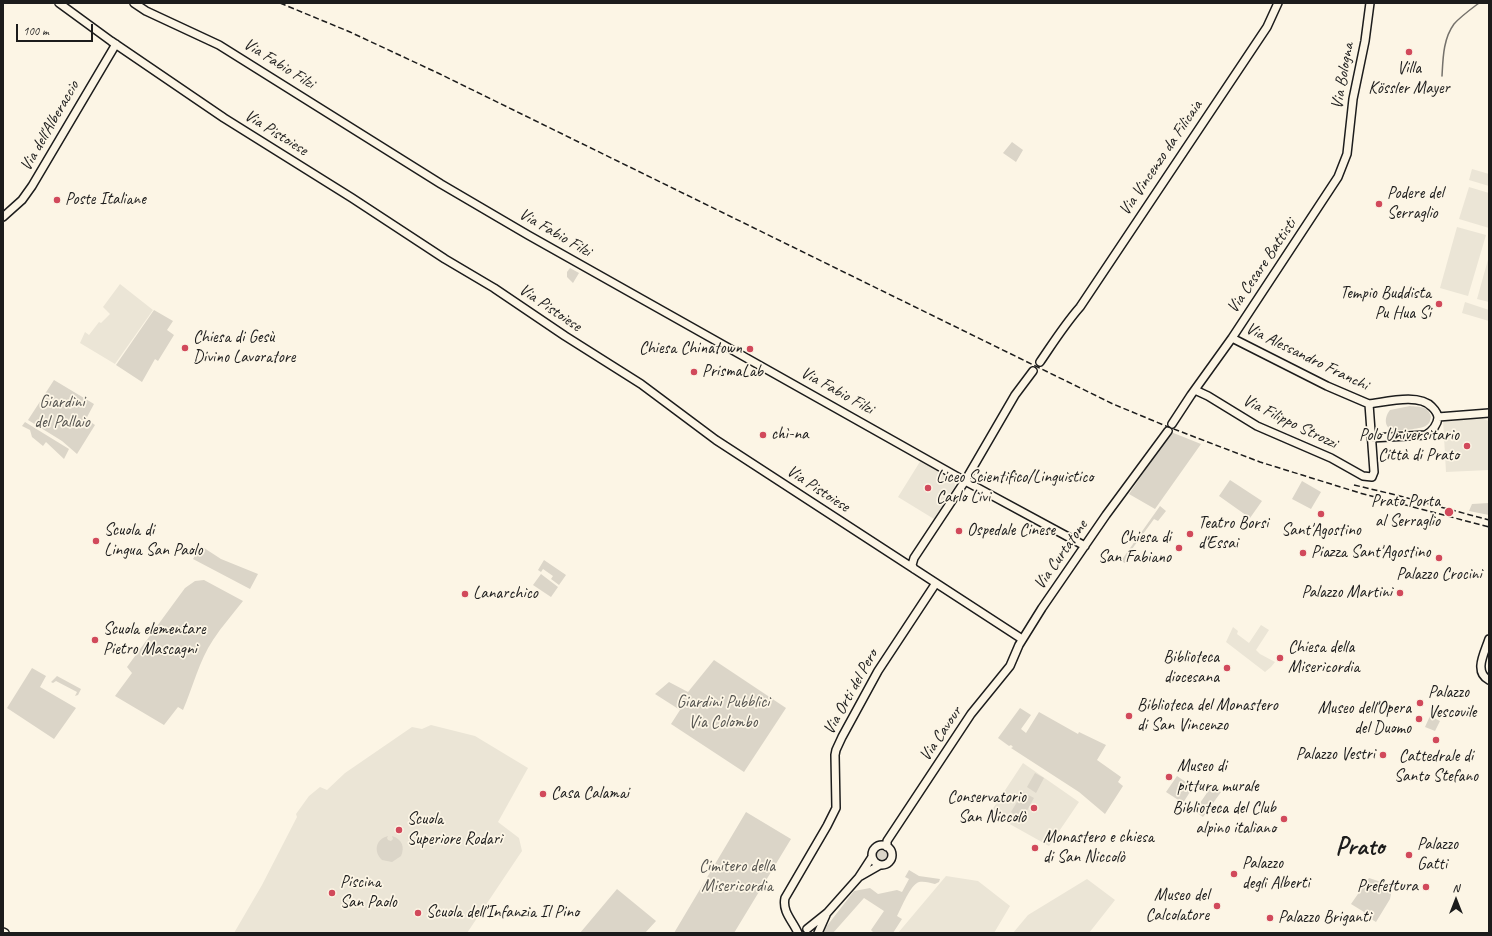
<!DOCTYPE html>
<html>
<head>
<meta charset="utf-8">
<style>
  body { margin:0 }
  #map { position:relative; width:1492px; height:936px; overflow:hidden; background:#fcf5e5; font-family:Caveat,sans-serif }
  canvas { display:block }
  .frame { position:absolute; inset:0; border:4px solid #1c1c1c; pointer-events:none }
  .north { position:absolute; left:1436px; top:880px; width:40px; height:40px; -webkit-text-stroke:3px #fcf5e5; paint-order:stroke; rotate:0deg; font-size:11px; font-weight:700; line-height:16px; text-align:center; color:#1c1c1c }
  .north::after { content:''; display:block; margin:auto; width:14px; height:18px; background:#1c1c1c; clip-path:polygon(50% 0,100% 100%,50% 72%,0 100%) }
  .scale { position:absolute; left:16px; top:24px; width:77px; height:18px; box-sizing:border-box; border:2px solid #1c1c1c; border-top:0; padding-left:5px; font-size:12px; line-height:14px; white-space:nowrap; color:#1c1c1c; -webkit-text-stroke:3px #fcf5e5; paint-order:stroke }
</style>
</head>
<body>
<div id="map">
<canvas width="1492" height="936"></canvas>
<div class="frame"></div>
<div class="north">N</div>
<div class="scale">100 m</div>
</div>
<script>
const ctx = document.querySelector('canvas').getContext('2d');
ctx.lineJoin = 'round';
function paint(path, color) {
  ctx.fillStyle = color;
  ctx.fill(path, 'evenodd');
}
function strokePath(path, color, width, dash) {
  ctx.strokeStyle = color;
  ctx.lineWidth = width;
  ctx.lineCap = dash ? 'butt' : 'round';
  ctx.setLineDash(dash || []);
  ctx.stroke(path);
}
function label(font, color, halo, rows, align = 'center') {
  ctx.font = font + ' Caveat,sans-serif';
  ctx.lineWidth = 3.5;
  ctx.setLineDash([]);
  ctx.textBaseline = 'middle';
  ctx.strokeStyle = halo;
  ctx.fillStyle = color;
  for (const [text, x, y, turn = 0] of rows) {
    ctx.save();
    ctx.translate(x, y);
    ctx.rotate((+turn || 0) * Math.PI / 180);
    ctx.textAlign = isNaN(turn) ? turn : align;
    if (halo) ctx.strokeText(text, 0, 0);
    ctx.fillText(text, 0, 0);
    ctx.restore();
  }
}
const built = new Path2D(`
  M 1472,169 L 1489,174 L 1489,186 L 1469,180 Z
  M 1469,187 L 1489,193 L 1489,228 L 1459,219 Z
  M 1457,227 L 1486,235 L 1468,296 L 1440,288 Z
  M 1489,256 L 1489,302 L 1477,299 Z
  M 120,284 L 153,310 L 115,364 L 80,343 L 85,332 L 89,335 L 99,322 L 101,323 L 110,314 L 103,307 Z
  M 1465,302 L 1489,310 L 1489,321 L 1462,313 Z
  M 1478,417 L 1489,421 L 1489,470 L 1446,472 L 1443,419 Z
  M 921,460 L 955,479 L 955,486 L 934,519 L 898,497 Z
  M 1261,625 L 1269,630 L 1256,650 L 1260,654 L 1275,662 L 1271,667 L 1265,672 L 1226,642 L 1233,627 L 1238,631 L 1237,634 L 1249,643 Z
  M 431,725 L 475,736 L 528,768 L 498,822 L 519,838 L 522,851 L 467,933 L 234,933 L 262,885 L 297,817 L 296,814 L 309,796 L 320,787 L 327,790 L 345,773 L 412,727 L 422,729 Z
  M 1023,763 L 1079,802 L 1049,846 L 990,813 Z
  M 946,876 L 978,881 L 1010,906 L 994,933 L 898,933 Z
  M 1087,879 L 1115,900 L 1089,933 L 1013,933 L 1028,915 Z`);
const green = new Path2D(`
  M 1012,142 L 1023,150 L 1016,162 L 1003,153 Z
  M 570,268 L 579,273 L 573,283 L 567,277 L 567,272 Z
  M 154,310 L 173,321 L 167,330 L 174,335 L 158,361 L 155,359 L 142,382 L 116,365 Z
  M 54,380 L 94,404 L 86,419 L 95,425 L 77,454 L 62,441 L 28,420 Z
  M 1410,406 C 1419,407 1429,406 1431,417 C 1430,420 1430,423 1427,425 C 1423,429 1399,431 1393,430 C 1383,427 1385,416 1390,410 Z
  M 25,422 L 69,449 L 64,459 L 46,442 L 43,446 L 32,437 L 30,430 L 22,426 Z
  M 1171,432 L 1201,444 L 1155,509 L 1129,494 Z
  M 1230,480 L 1262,501 L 1250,518 L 1219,496 Z
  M 1302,481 L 1321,492 L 1311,509 L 1292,499 Z
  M 1489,503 L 1489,515 L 1469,511 L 1472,504 Z
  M 1160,506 L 1166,511 L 1158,521 L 1154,519 L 1129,553 L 1130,556 L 1125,563 L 1121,561 Z
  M 201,546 L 221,559 L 258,574 L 250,589 L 193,559 Z
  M 544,560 L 566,575 L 559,585 L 551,579 L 553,576 L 543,569 L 541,572 L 538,570 Z
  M 541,574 L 558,587 L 551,597 L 533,585 Z
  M 204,580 L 243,601 C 233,614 222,626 213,640 C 199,661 193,687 183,710 L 178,707 L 164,725 L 115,696 L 132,673 L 127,667 L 185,588 L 195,581 Z
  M 714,660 L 786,708 L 744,772 L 671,724 L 680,710 L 655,694 L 669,682 L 688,692 Z
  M 32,668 L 46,676 L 40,687 L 76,708 L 54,739 L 7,708 Z
  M 57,676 L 81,689 L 78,695 L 75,696 L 77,692 L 56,681 L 53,683 L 51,682 Z
  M 1020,708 L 1031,715 L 1021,729 L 1026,733 L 1039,712 L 1078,734 L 1079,732 L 1106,745 L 1097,760 L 1121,777 L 1118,782 L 1123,786 L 1105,814 L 1079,792 L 1011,748 L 1013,747 L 1011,745 L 1009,746 L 998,738 Z
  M 1430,716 L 1440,721 L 1435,731 L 1425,727 Z
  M 1035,773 L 1044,778 L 1036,793 L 1027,787 Z
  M 1177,776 L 1193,787 L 1183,803 L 1166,792 Z
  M 1213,784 L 1220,789 L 1219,791 L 1221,792 L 1203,817 L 1193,810 L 1199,802 L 1200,803 Z
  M 1023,792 L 1034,798 L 1022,819 L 1011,812 Z
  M 746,812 L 791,839 L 734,933 L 674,933 Z
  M 388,836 L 387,838 L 388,840 L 391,841 L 393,839 L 392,836 C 402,839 405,847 401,856 L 392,862 L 382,860 C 373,851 376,839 388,836 Z
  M874 856a7 7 0 1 1 14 0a7 7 0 1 1-14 0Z
  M 909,870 L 919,876 L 940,879 L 939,882 L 935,884 C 930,883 925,881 919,882 C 910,885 902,907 897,916 L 902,919 L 893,933 L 874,933 L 871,930 L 884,911 L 864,898 L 833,933 L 823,933 L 823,931 L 854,891 L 870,888 L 878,894 L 897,890 L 902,892 L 909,879 L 905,877 Z
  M 1369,878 L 1381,882 L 1392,889 L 1390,899 L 1376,922 L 1363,914 L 1364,912 L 1351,904 Z
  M 617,889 L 656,921 L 645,933 L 580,933 Z`);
const stream = new Path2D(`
  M 1442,76 C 1443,59 1443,39 1454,24 C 1460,17 1471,9 1479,3`);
const minor = new Path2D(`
  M 59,3 L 111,41 L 224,118 L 352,198 L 445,259 L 494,288 L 565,336 L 641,384 L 716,440 L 1022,639
  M 134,3 L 146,11 L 219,45 L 441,184 L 528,235 L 965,481 L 1085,546
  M 3,217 L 22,200 L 32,186 L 116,44
  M 1232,338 L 1327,386 L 1369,404
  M 1040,362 C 1053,343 1065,324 1080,307 L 1267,27 L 1278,3
  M 1195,390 L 1208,396 L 1257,426 L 1331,458 L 1363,476 L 1372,477 L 1374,472 L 1369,404
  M 1369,404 C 1386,402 1419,393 1432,407 C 1435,410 1438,414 1438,418 C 1437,426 1432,431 1426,435 L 1371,438
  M 1438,417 L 1489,413
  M 1172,424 L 1191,395 L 1232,338 L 1338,177 L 1347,154 L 1353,99 L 1365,41 L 1370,3
  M 914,569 L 912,565 L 914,558 L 965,481 L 1015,395 L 1033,371
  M 1489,639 C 1485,652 1473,672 1489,680
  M872 855a10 10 0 1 1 20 0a10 10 0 1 1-20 0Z
  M 887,847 L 887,841 L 971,714 L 1010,666 L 1019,645 L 1042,608 L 1106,515 L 1168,431
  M 859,877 L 872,857
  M 807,929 L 827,913 L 859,877 L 880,865
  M 3,932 L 5,933
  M 798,933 C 793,921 782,912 785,898 L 827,826 L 836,808 L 835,755 L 836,750 L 842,737 L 878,671 L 936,583
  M 818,933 L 826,915`);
const rail = new Path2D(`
  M 280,3 L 350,32 L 440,74 L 1113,404 L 1166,426 L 1260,462 L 1360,493 L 1489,527
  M 1354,485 L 1396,495 L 1489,520`);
const markers = [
  [1409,52,4,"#d1495b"],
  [57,200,4,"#d1495b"],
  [1379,204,4,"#d1495b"],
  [1439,304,4,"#d1495b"],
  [185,348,4,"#d1495b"],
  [750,349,4,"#d1495b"],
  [694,372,4,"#d1495b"],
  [763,435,4,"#d1495b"],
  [1467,446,4,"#d1495b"],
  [928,488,4,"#d1495b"],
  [1449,512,5,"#d1495b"],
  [1321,514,4,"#d1495b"],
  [959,531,4,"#d1495b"],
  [1190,534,4,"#d1495b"],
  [96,541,4,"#d1495b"],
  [1179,548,4,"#d1495b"],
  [1303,553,4,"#d1495b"],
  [1439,558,4,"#d1495b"],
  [1400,593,4,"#d1495b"],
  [465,594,4,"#d1495b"],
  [95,640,4,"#d1495b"],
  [1280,658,4,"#d1495b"],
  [1227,668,4,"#d1495b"],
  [1420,703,4,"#d1495b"],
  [1129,716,4,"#d1495b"],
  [1419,719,4,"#d1495b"],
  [1436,740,4,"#d1495b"],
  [1383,755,4,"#d1495b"],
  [1169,777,4,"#d1495b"],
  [543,794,4,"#d1495b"],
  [1034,808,4,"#d1495b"],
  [1284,819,4,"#d1495b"],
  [399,830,4,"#d1495b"],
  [1035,848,4,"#d1495b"],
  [1409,855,4,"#d1495b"],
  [1234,874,4,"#d1495b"],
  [1426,887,4,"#d1495b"],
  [332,893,4,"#d1495b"],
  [1217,906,4,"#d1495b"],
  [418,913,4,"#d1495b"],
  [1270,918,4,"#d1495b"]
];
const streetNames = [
  ["Via Fabio Filzi",279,64,32],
  ["Via Bologna",1343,76,-80],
  ["Via dell'Alberaccio",50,126,-60],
  ["Via Pistoiese",276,133,32],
  ["Via Vincenzo da Filicaia",1161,158,-56],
  ["Via Fabio Filzi",555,233,30],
  ["Via Cesare Battisti",1262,266,-56],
  ["Via Pistoiese",550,308,34],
  ["Via Alessandro Franchi",1307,357,26],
  ["Via Fabio Filzi",837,391,29],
  ["Via Filippo Strozzi",1290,422,26],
  ["Via Pistoiese",818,489,33],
  ["Via Curtatone",1061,555,-55],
  ["Via Orti del Pero",851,692,-61],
  ["Via Cavour",941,734,-56]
];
const poiNames = [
  ["Villa",1409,69,"center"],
  ["Kössler Mayer",1409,89,"center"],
  ["Podere del",1387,194],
  ["Serraglio",1387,214],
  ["Poste Italiane",65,200],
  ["Tempio Buddista",1431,294,"right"],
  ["Pu Hua Si",1431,314,"right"],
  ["Chiesa di Gesù",193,338],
  ["Divino Lavoratore",193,358],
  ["Chiesa Chinatown",742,349,"right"],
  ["PrismaLab",702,372],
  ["chì-na",771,435],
  ["Polo Universitario",1459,436,"right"],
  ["Città di Prato",1459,456,"right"],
  ["Liceo Scientifico/Linguistico",936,478],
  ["Carlo Livi",936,498],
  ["Prato Porta",1440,502,"right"],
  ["al Serraglio",1440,522,"right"],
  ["Teatro Borsi",1198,524],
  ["d'Essai",1198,544],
  ["Scuola di",104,531],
  ["Lingua San Paolo",104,551],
  ["Ospedale Cinese",967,531],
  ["Sant'Agostino",1321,531,"center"],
  ["Chiesa di",1171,538,"right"],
  ["San Fabiano",1171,558,"right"],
  ["Piazza Sant'Agostino",1311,553],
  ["Palazzo Crocini",1439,575,"center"],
  ["Palazzo Martini",1392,593,"right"],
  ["Lanarchico",473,594],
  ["Scuola elementare",103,630],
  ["Pietro Mascagni",103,650],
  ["Chiesa della",1288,648],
  ["Misericordia",1288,668],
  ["Biblioteca",1219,658,"right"],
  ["diocesana",1219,678,"right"],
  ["Palazzo",1428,693],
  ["Vescovile",1428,713],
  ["Biblioteca del Monastero",1137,706],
  ["di San Vincenzo",1137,726],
  ["Museo dell'Opera",1411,709,"right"],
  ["del Duomo",1411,729,"right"],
  ["Palazzo Vestri",1375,755,"right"],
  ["Cattedrale di",1436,757,"center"],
  ["Santo Stefano",1436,777,"center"],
  ["Museo di",1177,767],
  ["pittura murale",1177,787],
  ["Casa Calamai",551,794],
  ["Conservatorio",1026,798,"right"],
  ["San Niccolò",1026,818,"right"],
  ["Biblioteca del Club",1276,809,"right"],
  ["alpino italiano",1276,829,"right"],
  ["Scuola",407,820],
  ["Superiore Rodari",407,840],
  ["Monastero e chiesa",1043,838],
  ["di San Niccolò",1043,858],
  ["Palazzo",1417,845],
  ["Gatti",1417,865],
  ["Palazzo",1242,864],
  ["degli Alberti",1242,884],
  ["Piscina",340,883],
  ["San Paolo",340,903],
  ["Prefettura",1418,887,"right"],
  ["Museo del",1209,896,"right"],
  ["Calcolatore",1209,916,"right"],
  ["Scuola dell'Infanzia Il Pino",426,913],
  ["Palazzo Briganti",1278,918]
];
const parkNames = [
  ["Giardini",62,403],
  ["del Pallaio",62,423],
  ["Giardini Pubblici",723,703],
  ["Via Colombo",723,723],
  ["Cimitero della",737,867],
  ["Misericordia",737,887]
];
const townNames = [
  ["Prato",1360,847]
];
paint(built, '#ebe5d6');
paint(green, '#dbd5c8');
strokePath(stream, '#75726c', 1.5);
strokePath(minor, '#1c1c1c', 10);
strokePath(minor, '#fcf5e5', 7);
strokePath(rail, '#1c1c1c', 1.5, [6, 3]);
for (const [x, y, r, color] of markers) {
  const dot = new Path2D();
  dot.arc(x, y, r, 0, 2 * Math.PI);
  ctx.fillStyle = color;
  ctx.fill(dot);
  strokePath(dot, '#fcf5e5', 1.5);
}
label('17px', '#1c1c1c', '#fcf5e5', streetNames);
label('17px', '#1c1c1c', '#fcf5e5', poiNames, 'left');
label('17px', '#555450', '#fcf5e5', parkNames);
label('bold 25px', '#1c1c1c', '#fcf5e5', townNames);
</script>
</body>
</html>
